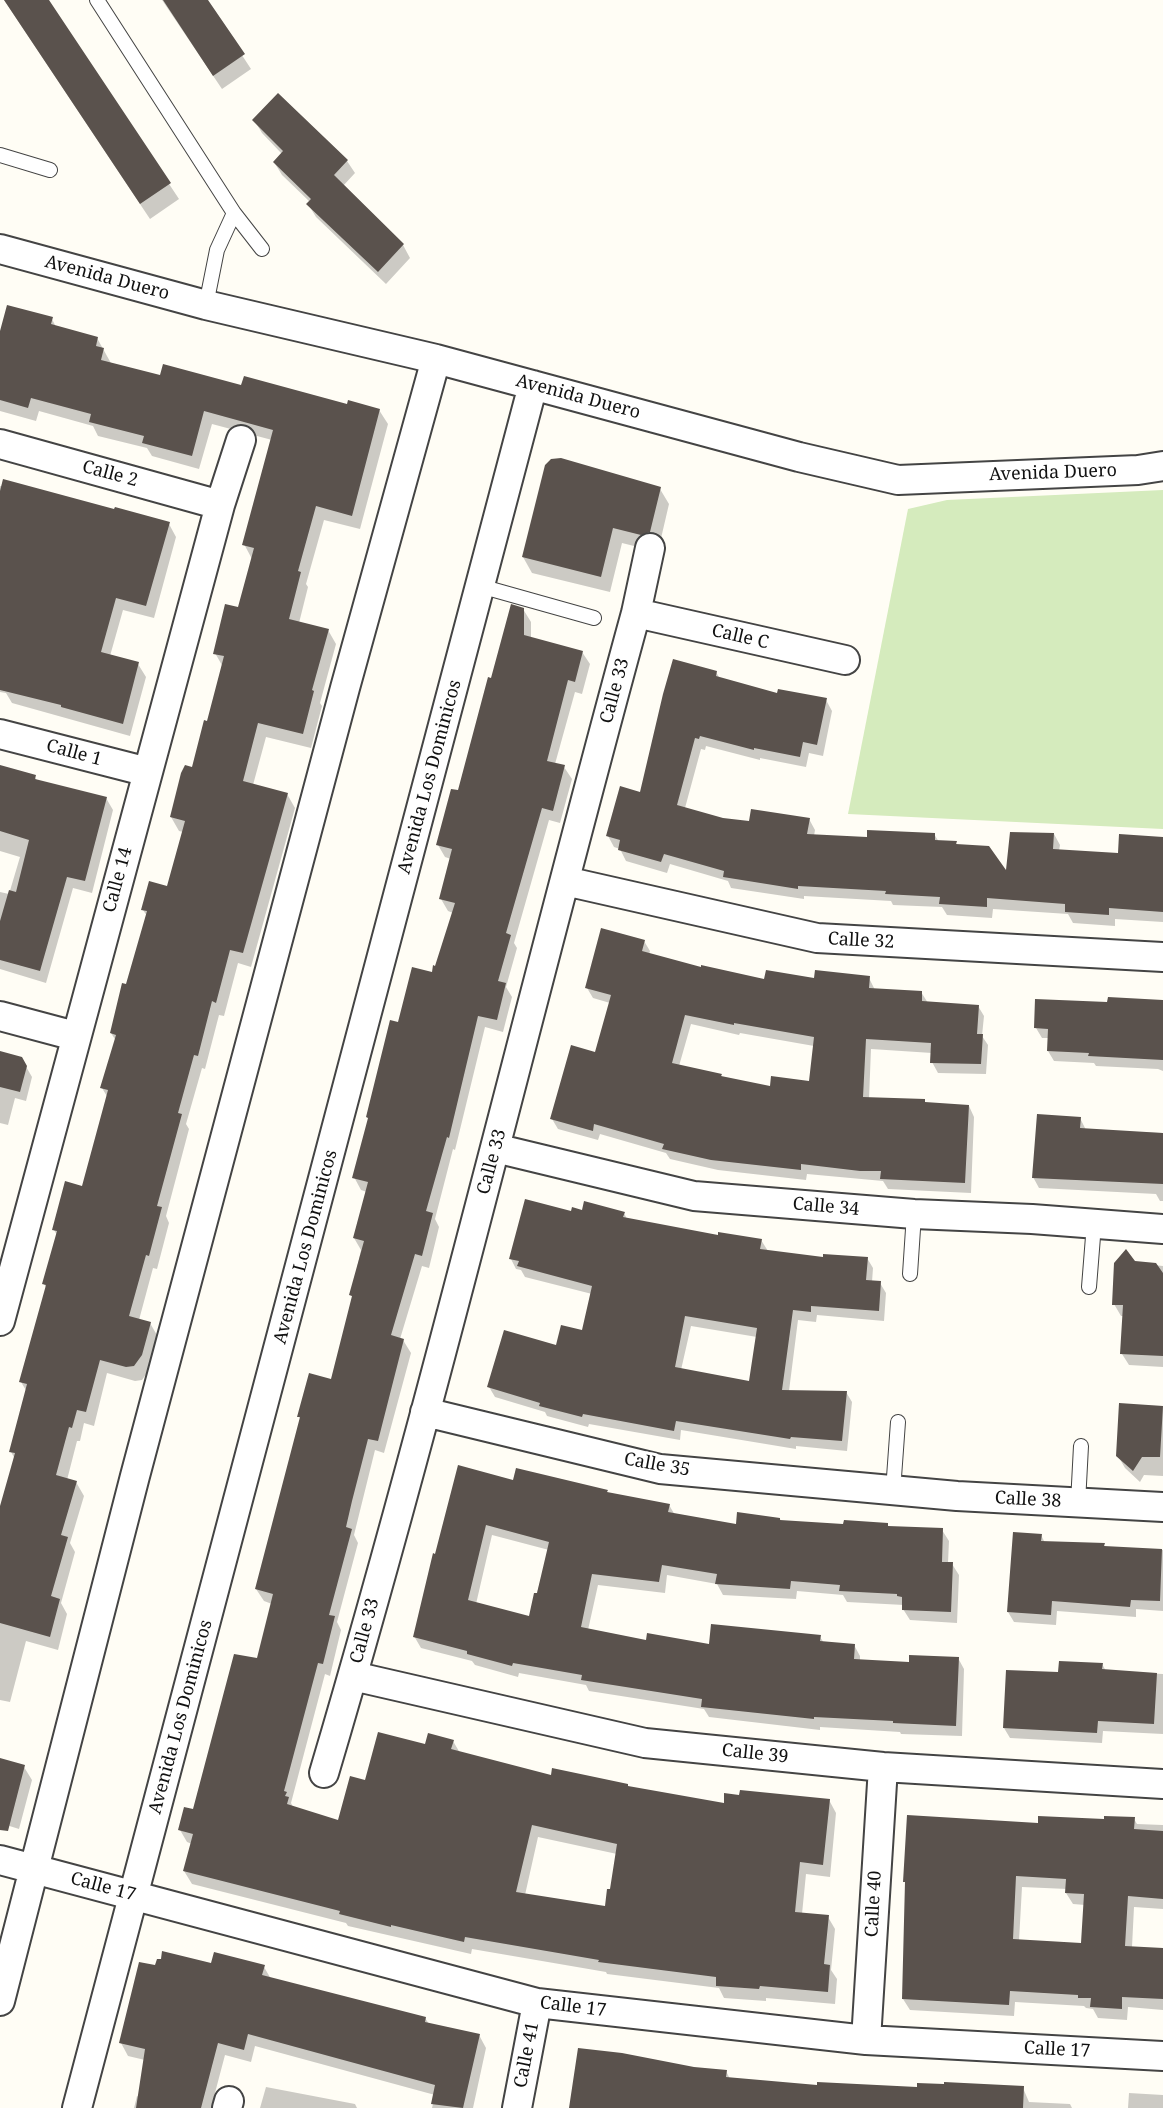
<!DOCTYPE html>
<html>
<head>
<meta charset="utf-8">
<style>
  body { margin:0 }
  canvas { display:block; background:#fffdf5 }
</style>
</head>
<body>
<canvas width="1163" height="2108"></canvas>
<script>
const ctx = document.querySelector('canvas').getContext('2d');
ctx.lineJoin = 'round';
function paint(path, color) {
  ctx.fillStyle = color;
  ctx.fill(path, 'evenodd');
}
function strokePath(path, color, width, dash) {
  ctx.strokeStyle = color;
  ctx.lineWidth = width;
  ctx.lineCap = dash ? 'butt' : 'round';
  ctx.setLineDash(dash || []);
  ctx.stroke(path);
}
function label(font, color, halo, rows, align = 'center') {
  ctx.font = font + ' "Noto Serif",serif';
  ctx.lineWidth = 6;
  ctx.setLineDash([]);
  ctx.textBaseline = 'middle';
  ctx.strokeStyle = halo;
  ctx.fillStyle = color;
  for (const [text, x, y, turn = 0] of rows) {
    ctx.save();
    ctx.translate(x, y);
    ctx.rotate((+turn || 0) * Math.PI / 180);
    ctx.textAlign = isNaN(turn) ? turn : align;
    if (halo) ctx.strokeText(text, 0, 0);
    ctx.fillText(text, 0, 0);
    ctx.restore();
  }
}
const green = new Path2D(`
  M 1163,490 L 1163,829 L 848,814 L 908,509 L 947,500 Z`);
const shadow = new Path2D(`
  M 4,0 L 47,0 L 179,199 L 150,219 Z
  M 162,0 L 206,0 L 251,69 L 222,89 Z
  M 254,120 L 347,161 L 355,173 L 343,186 L 403,245 L 410,258 L 386,284 L 316,217 L 308,204 L 310,202 L 282,175 L 274,162 L 282,154 L 262,133 Z
  M 52,319 L 56,327 L 97,338 L 112,365 L 161,377 L 242,387 L 379,410 L 388,424 L 360,529 L 324,520 L 306,584 L 308,587 L 299,623 L 328,630 L 336,644 L 320,703 L 322,706 L 311,748 L 266,737 L 253,785 L 287,794 L 295,808 L 251,967 L 238,963 L 224,1016 L 219,1015 L 205,1069 L 202,1068 L 186,1124 L 189,1129 L 166,1216 L 169,1223 L 157,1269 L 153,1268 L 139,1320 L 150,1323 L 158,1337 L 149,1370 L 142,1380 L 135,1381 L 107,1373 L 94,1426 L 84,1423 L 80,1441 L 77,1441 L 67,1480 L 76,1482 L 84,1496 L 70,1543 L 75,1552 L 61,1603 L 67,1614 L 58,1650 L 26,1641 L 10,1702 L 0,1700 L 0,1511 L 15,1459 L 11,1452 L 27,1392 L 21,1382 L 47,1289 L 44,1284 L 57,1235 L 54,1230 L 83,1188 L 108,1098 L 102,1088 L 116,1041 L 111,1033 L 128,986 L 147,916 L 143,910 L 168,887 L 183,832 L 179,831 L 171,817 L 193,769 L 209,723 L 223,667 L 215,653 L 239,609 L 252,559 L 244,544 L 272,440 L 212,424 L 199,469 L 152,456 L 147,448 L 98,436 L 93,426 L 39,411 L 36,421 L 0,411 L 0,337 Z
  M 0,486 L 169,524 L 176,537 L 154,618 L 123,610 L 110,656 L 138,664 L 146,677 L 130,736 L 12,703 L 6,693 L 0,692 Z
  M 660,489 L 669,504 L 659,547 L 650,550 L 622,543 L 610,592 L 532,573 L 523,557 Z
  M 523,609 L 531,622 L 531,638 L 582,652 L 590,664 L 582,694 L 575,692 L 555,764 L 564,767 L 572,779 L 560,823 L 549,820 L 514,943 L 517,948 L 506,987 L 512,997 L 503,1032 L 485,1027 L 455,1150 L 453,1149 L 435,1219 L 439,1227 L 429,1268 L 422,1266 L 400,1339 L 403,1340 L 411,1353 L 384,1453 L 375,1450 L 354,1535 L 358,1543 L 337,1622 L 341,1630 L 330,1676 L 325,1674 L 291,1803 L 293,1807 L 339,1822 L 366,1782 L 426,1746 L 453,1741 L 460,1753 L 552,1777 L 628,1787 L 725,1804 L 829,1800 L 836,1813 L 830,1877 L 806,1874 L 802,1914 L 828,1917 L 835,1929 L 831,1970 L 837,1979 L 835,2004 L 766,1998 L 766,2001 L 724,1998 L 719,1988 L 607,1974 L 606,1972 L 472,1949 L 471,1954 L 348,1926 L 346,1923 L 192,1884 L 184,1871 L 192,1844 L 187,1842 L 180,1830 L 194,1811 L 258,1660 L 272,1604 L 264,1601 L 256,1589 L 301,1420 L 299,1417 L 332,1381 L 353,1298 L 351,1295 L 361,1250 L 354,1238 L 367,1192 L 361,1190 L 354,1177 L 399,1024 L 437,968 L 453,913 L 448,911 L 441,899 L 451,859 L 445,857 L 438,845 L 459,792 L 492,679 ZM 538,1837 L 617,1854 L 612,1891 L 606,1908 L 525,1895 Z
  M 716,672 L 720,679 L 779,694 L 826,700 L 832,711 L 823,756 L 809,753 L 806,767 L 760,758 L 760,760 L 706,746 L 705,750 L 701,749 L 685,808 L 723,819 L 751,822 L 809,819 L 815,830 L 814,836 L 869,839 L 934,834 L 939,842 L 956,842 L 957,845 L 1007,874 L 1054,834 L 1060,845 L 1059,851 L 1119,854 L 1163,842 L 1163,922 L 1115,919 L 1115,926 L 1073,923 L 1068,914 L 993,909 L 992,918 L 947,915 L 942,907 L 893,905 L 891,901 L 804,896 L 804,899 L 731,888 L 728,881 L 670,864 L 667,873 L 626,861 L 620,849 L 614,847 L 608,836 L 641,793 Z
  M 0,767 L 35,777 L 37,781 L 106,798 L 113,810 L 92,893 L 73,888 L 46,983 L 0,969 L 0,892 L 9,894 L 20,857 L 0,851 Z
  M 644,941 L 650,951 L 649,955 L 702,969 L 766,981 L 869,978 L 875,990 L 921,992 L 928,1003 L 978,1006 L 984,1016 L 982,1036 L 988,1045 L 986,1074 L 938,1073 L 932,1062 L 932,1053 L 871,1049 L 869,1099 L 924,1101 L 926,1103 L 969,1106 L 974,1117 L 971,1193 L 888,1189 L 883,1181 L 807,1174 L 806,1180 L 718,1170 L 670,1159 L 666,1153 L 600,1134 L 598,1140 L 558,1129 L 552,1119 L 596,1054 L 610,1003 L 593,998 L 587,988 ZM 691,1024 L 739,1035 L 740,1033 L 814,1046 L 811,1082 L 771,1088 L 723,1078 L 721,1075 L 679,1066 Z
  M 1163,1001 L 1163,1071 L 1158,1069 L 1096,1066 L 1094,1063 L 1054,1061 L 1048,1051 L 1049,1038 L 1042,1038 L 1036,1028 L 1109,1003 Z
  M 0,1053 L 21,1058 L 32,1077 L 26,1101 L 15,1098 L 8,1125 L 0,1123 Z
  M 1080,1118 L 1086,1130 L 1163,1133 L 1163,1201 L 1160,1201 L 1156,1194 L 1039,1188 L 1033,1177 Z
  M 583,1211 L 624,1213 L 627,1219 L 719,1237 L 761,1240 L 768,1251 L 824,1258 L 867,1258 L 873,1268 L 872,1282 L 880,1283 L 886,1293 L 884,1321 L 817,1315 L 816,1322 L 798,1320 L 789,1391 L 846,1392 L 852,1402 L 847,1451 L 796,1446 L 796,1449 L 681,1430 L 680,1440 L 589,1424 L 588,1427 L 547,1416 L 545,1412 L 495,1397 L 489,1387 L 583,1332 L 592,1294 L 525,1277 L 521,1270 L 516,1269 L 511,1259 L 572,1213 ZM 691,1326 L 757,1337 L 751,1383 L 681,1370 Z
  M 1134,1263 L 1163,1266 L 1163,1367 L 1129,1365 L 1122,1354 L 1124,1316 L 1121,1316 L 1114,1304 Z
  M 1120,1405 L 1163,1406 L 1163,1476 L 1144,1475 L 1140,1482 L 1125,1468 L 1118,1456 Z
  M 514,1481 L 607,1492 L 608,1493 L 669,1505 L 675,1515 L 737,1526 L 780,1519 L 781,1521 L 845,1526 L 887,1524 L 889,1527 L 942,1530 L 949,1541 L 948,1563 L 952,1564 L 959,1575 L 957,1623 L 910,1620 L 903,1609 L 904,1605 L 847,1602 L 843,1595 L 797,1591 L 796,1599 L 723,1595 L 717,1584 L 667,1575 L 665,1593 L 598,1585 L 588,1630 L 647,1642 L 710,1646 L 820,1637 L 824,1643 L 854,1645 L 860,1656 L 860,1661 L 910,1663 L 958,1658 L 964,1669 L 962,1736 L 901,1734 L 900,1732 L 820,1727 L 820,1730 L 709,1717 L 704,1709 L 589,1691 L 586,1685 L 519,1673 L 518,1677 L 475,1665 L 472,1661 L 421,1648 L 414,1636 L 437,1555 ZM 492,1535 L 549,1550 L 530,1618 L 476,1604 Z
  M 1041,1535 L 1045,1543 L 1104,1545 L 1106,1548 L 1163,1550 L 1163,1611 L 1136,1609 L 1136,1617 L 1057,1611 L 1056,1625 L 1014,1622 L 1008,1612 Z
  M 1102,1664 L 1106,1671 L 1163,1674 L 1163,1734 L 1103,1731 L 1102,1743 L 1010,1738 L 1004,1728 L 1059,1674 Z
  M 0,1760 L 24,1767 L 32,1780 L 19,1829 L 0,1823 Z
  M 1134,1819 L 1137,1824 L 1163,1825 L 1163,1909 L 1134,1907 L 1132,1947 L 1163,1949 L 1163,2010 L 1128,2007 L 1127,2020 L 1098,2018 L 1093,2009 L 1086,2008 L 1084,2006 L 1015,2002 L 1014,2016 L 910,2010 L 903,1999 L 906,1884 L 904,1881 L 1039,1825 ZM 1022,1887 L 1067,1889 L 1066,1893 L 1073,1904 L 1085,1905 L 1082,1945 L 1019,1941 Z
  M 212,1965 L 264,1967 L 271,1979 L 425,2018 L 429,2024 L 479,2035 L 486,2048 L 473,2108 L 432,2108 L 435,2095 L 255,2046 L 251,2062 L 225,2055 L 211,2108 L 134,2108 L 137,2096 L 139,2097 L 145,2060 L 128,2056 L 121,2043 L 156,1967 Z
  M 694,2068 L 726,2071 L 730,2079 L 818,2086 L 918,2089 L 1023,2088 L 1029,2102 L 1070,2104 L 1072,2108 L 570,2108 Z
  M 266,2087 L 355,2104 L 357,2108 L 260,2108 Z
  M 1129,2093 L 1163,2095 L 1163,2108 L 1128,2108 Z`);
const building = new Path2D(`
  M 4,0 L 49,0 L 171,183 L 140,204 Z
  M 163,0 L 208,0 L 245,54 L 213,76 Z
  M 278,93 L 348,160 L 334,175 L 404,244 L 378,272 L 306,204 L 311,199 L 273,162 L 283,151 L 252,120 Z
  M 7,305 L 53,317 L 51,324 L 98,337 L 96,346 L 104,348 L 101,360 L 160,375 L 163,364 L 241,385 L 244,376 L 347,404 L 348,400 L 380,409 L 352,516 L 316,506 L 298,571 L 301,572 L 289,619 L 329,629 L 312,690 L 314,691 L 303,734 L 258,723 L 243,781 L 288,793 L 243,953 L 230,950 L 216,1003 L 212,1001 L 198,1056 L 194,1055 L 178,1113 L 182,1114 L 157,1206 L 162,1207 L 149,1256 L 146,1255 L 129,1316 L 151,1322 L 142,1355 L 134,1366 L 126,1367 L 100,1360 L 86,1412 L 77,1410 L 72,1428 L 69,1427 L 56,1475 L 77,1481 L 61,1535 L 68,1537 L 51,1596 L 60,1599 L 50,1637 L 0,1623 L 0,1506 L 15,1453 L 9,1452 L 27,1384 L 19,1382 L 46,1285 L 42,1284 L 57,1231 L 52,1230 L 65,1181 L 82,1186 L 108,1090 L 100,1088 L 116,1035 L 110,1033 L 122,983 L 126,984 L 147,911 L 141,910 L 149,881 L 167,886 L 185,821 L 170,817 L 181,773 L 185,765 L 192,767 L 204,720 L 207,721 L 224,656 L 213,654 L 225,604 L 238,607 L 254,548 L 242,545 L 273,430 L 204,411 L 192,456 L 142,443 L 144,436 L 89,422 L 91,414 L 31,398 L 28,408 L 0,400 L 0,331 Z
  M 561,458 L 661,487 L 650,532 L 641,535 L 613,528 L 601,577 L 522,557 L 545,465 L 551,459 Z
  M 3,479 L 114,509 L 115,507 L 170,522 L 146,606 L 116,598 L 101,652 L 139,662 L 123,724 L 61,707 L 61,705 L 0,690 L 0,491 Z
  M 511,604 L 524,608 L 524,635 L 583,651 L 575,682 L 568,680 L 547,761 L 565,765 L 553,811 L 542,808 L 506,933 L 511,935 L 498,981 L 506,983 L 497,1020 L 478,1016 L 449,1138 L 447,1137 L 426,1211 L 433,1213 L 422,1256 L 415,1254 L 391,1335 L 404,1339 L 378,1441 L 368,1439 L 352,1501 L 346,1527 L 352,1529 L 329,1615 L 335,1616 L 323,1664 L 318,1663 L 284,1791 L 287,1792 L 285,1796 L 289,1797 L 287,1804 L 338,1820 L 350,1776 L 365,1780 L 378,1732 L 425,1744 L 428,1733 L 454,1740 L 451,1749 L 551,1775 L 552,1768 L 628,1784 L 628,1786 L 724,1803 L 724,1793 L 739,1795 L 740,1790 L 830,1799 L 823,1865 L 800,1862 L 795,1912 L 829,1915 L 824,1964 L 830,1965 L 828,1992 L 760,1986 L 759,1989 L 716,1986 L 716,1977 L 598,1962 L 599,1960 L 465,1937 L 464,1942 L 391,1925 L 391,1927 L 339,1914 L 340,1911 L 183,1871 L 193,1834 L 178,1830 L 184,1807 L 193,1809 L 234,1654 L 257,1658 L 273,1594 L 255,1589 L 300,1417 L 297,1417 L 309,1373 L 331,1379 L 352,1296 L 349,1295 L 364,1241 L 353,1238 L 368,1182 L 352,1178 L 368,1118 L 366,1117 L 390,1020 L 398,1022 L 412,967 L 432,972 L 433,965 L 435,966 L 455,903 L 439,899 L 452,849 L 436,845 L 451,789 L 458,790 L 488,677 L 491,678 ZM 532,1825 L 617,1844 L 610,1889 L 607,1889 L 605,1906 L 516,1892 Z
  M 673,659 L 717,671 L 716,676 L 777,693 L 778,689 L 827,698 L 817,745 L 803,742 L 800,757 L 754,748 L 754,750 L 700,736 L 699,739 L 695,738 L 677,805 L 723,818 L 749,821 L 751,809 L 810,818 L 807,834 L 867,837 L 867,830 L 935,833 L 935,840 L 957,841 L 956,844 L 989,846 L 1006,870 L 1010,832 L 1054,833 L 1053,849 L 1118,853 L 1119,834 L 1163,837 L 1163,912 L 1109,908 L 1109,915 L 1065,912 L 1065,904 L 987,898 L 987,907 L 939,904 L 940,897 L 885,894 L 886,891 L 798,886 L 798,889 L 723,877 L 724,871 L 664,854 L 661,862 L 618,850 L 620,840 L 606,836 L 620,786 L 640,792 L 663,694 Z
  M 0,765 L 36,775 L 35,779 L 107,797 L 85,881 L 67,877 L 40,971 L 0,960 L 0,921 L 9,890 L 16,892 L 29,840 L 0,831 Z
  M 601,928 L 645,940 L 642,951 L 701,967 L 701,965 L 764,979 L 766,970 L 814,978 L 815,970 L 870,976 L 869,988 L 922,991 L 922,1001 L 979,1005 L 977,1034 L 983,1034 L 981,1064 L 930,1063 L 931,1043 L 866,1039 L 863,1097 L 925,1099 L 925,1102 L 969,1105 L 965,1183 L 880,1179 L 881,1171 L 860,1171 L 801,1164 L 801,1170 L 711,1160 L 662,1149 L 664,1144 L 594,1124 L 593,1131 L 550,1119 L 571,1045 L 595,1052 L 611,995 L 585,988 ZM 685,1015 L 734,1025 L 734,1023 L 814,1037 L 809,1081 L 771,1076 L 770,1086 L 721,1076 L 722,1074 L 672,1063 Z
  M 1108,997 L 1163,1000 L 1163,1060 L 1088,1056 L 1089,1053 L 1047,1051 L 1048,1029 L 1034,1028 L 1035,999 L 1107,1002 Z
  M 0,1051 L 22,1057 L 27,1066 L 20,1092 L 0,1087 Z
  M 1037,1114 L 1081,1117 L 1080,1128 L 1163,1133 L 1163,1184 L 1032,1178 Z
  M 525,1199 L 571,1211 L 572,1207 L 582,1210 L 584,1201 L 625,1212 L 623,1217 L 718,1235 L 718,1232 L 762,1239 L 760,1249 L 823,1257 L 823,1254 L 868,1257 L 866,1280 L 881,1281 L 879,1311 L 811,1306 L 811,1312 L 793,1310 L 782,1390 L 847,1391 L 842,1441 L 791,1437 L 790,1439 L 676,1421 L 674,1431 L 583,1414 L 582,1417 L 539,1406 L 540,1403 L 487,1387 L 504,1330 L 556,1345 L 561,1325 L 582,1330 L 592,1286 L 517,1266 L 519,1261 L 509,1259 ZM 685,1316 L 757,1328 L 749,1381 L 675,1367 Z
  M 1126,1249 L 1135,1261 L 1156,1263 L 1163,1273 L 1163,1356 L 1120,1354 L 1123,1305 L 1112,1305 L 1114,1263 Z
  M 1119,1403 L 1163,1406 L 1160,1457 L 1142,1457 L 1133,1471 L 1116,1456 Z
  M 458,1465 L 513,1480 L 516,1468 L 608,1490 L 607,1492 L 670,1504 L 668,1512 L 736,1524 L 737,1512 L 780,1518 L 780,1520 L 843,1524 L 844,1520 L 888,1523 L 888,1526 L 943,1528 L 942,1562 L 953,1562 L 951,1612 L 902,1610 L 902,1597 L 897,1596 L 897,1594 L 839,1591 L 840,1585 L 791,1581 L 790,1589 L 715,1584 L 717,1574 L 662,1565 L 659,1582 L 592,1574 L 581,1627 L 646,1640 L 647,1633 L 709,1644 L 711,1624 L 821,1635 L 820,1641 L 855,1644 L 854,1659 L 909,1662 L 909,1655 L 959,1657 L 956,1726 L 893,1723 L 893,1721 L 814,1717 L 814,1719 L 701,1707 L 702,1699 L 581,1680 L 582,1675 L 513,1663 L 512,1666 L 467,1654 L 467,1651 L 413,1637 L 433,1553 L 435,1554 ZM 486,1525 L 549,1542 L 537,1593 L 534,1593 L 529,1616 L 468,1600 Z
  M 1013,1532 L 1042,1534 L 1041,1541 L 1105,1543 L 1104,1546 L 1162,1549 L 1160,1601 L 1131,1600 L 1130,1607 L 1052,1601 L 1051,1615 L 1007,1612 Z
  M 1059,1661 L 1103,1663 L 1102,1669 L 1157,1673 L 1154,1724 L 1098,1721 L 1097,1733 L 1003,1728 L 1006,1670 L 1058,1672 Z
  M 0,1758 L 25,1765 L 8,1831 L 0,1830 Z
  M 907,1815 L 1038,1823 L 1038,1816 L 1104,1819 L 1104,1816 L 1135,1817 L 1134,1829 L 1163,1831 L 1163,1899 L 1128,1896 L 1125,1946 L 1163,1948 L 1163,1999 L 1122,1997 L 1122,2009 L 1090,2007 L 1091,1998 L 1078,1998 L 1078,1995 L 1010,1991 L 1009,2005 L 902,1999 L 905,1882 L 903,1882 ZM 1016,1876 L 1066,1879 L 1065,1893 L 1084,1894 L 1081,1943 L 1013,1939 Z
  M 162,1951 L 211,1963 L 214,1952 L 265,1965 L 262,1975 L 426,2017 L 425,2022 L 480,2034 L 463,2108 L 431,2104 L 435,2085 L 248,2034 L 244,2050 L 218,2043 L 201,2108 L 136,2108 L 145,2049 L 119,2043 L 139,1962 L 155,1965 L 157,1959 L 161,1959 Z
  M 578,2048 L 622,2053 L 694,2067 L 727,2070 L 726,2077 L 817,2085 L 817,2082 L 917,2087 L 917,2083 L 944,2084 L 944,2082 L 1024,2086 L 1023,2108 L 569,2108 Z`);
const lane = new Path2D(`
  M 97,0 L 234,213 L 217,250 L 206,305
  M 0,155 L 50,170
  M 234,213 L 262,249
  M 480,586 L 594,618
  M 910,1274 L 914,1214
  M 1089,1287 L 1094,1224
  M 893,1491 L 898,1422
  M 1078,1503 L 1081,1446`);
const street = new Path2D(`
  M 0,249 L 206,305 L 436,359 L 799,457 L 898,480 L 1138,470 L 1163,466
  M 0,444 L 220,505
  M 636,613 L 845,660
  M 0,734 L 148,772
  M 565,881 L 817,938 L 1163,957
  M 0,1016 L 75,1036
  M 495,1148 L 694,1196 L 914,1214 L 1032,1219 L 1163,1229
  M 0,1321 L 220,505 L 241,440
  M 425,1412 L 660,1469 L 957,1496 L 1163,1507
  M 353,1676 L 645,1743 L 883,1767 L 1163,1784
  M 324,1773 C 438,1389 530,999 636,613 L 650,548
  M 0,1860 L 537,2003 L 866,2040 L 1163,2056
  M 0,2001 L 135,1476 L 345,688 L 436,359
  M 866,2040 L 883,1767
  M 77,2108 L 533,385
  M 227,2108 L 229,2101
  M 517,2108 L 537,2003`);
const streetNames = [
  ["Avenida Duero",107,278,15],
  ["Avenida Duero",578,397,15],
  ["Avenida Duero",1053,473,-2],
  ["Calle 2",110,474,15],
  ["Calle C",740,637,13],
  ["Calle 33",615,691,-75],
  ["Calle 1",74,753,15],
  ["Avenida Los Dominicos",430,777,-75],
  ["Calle 14",118,880,-75],
  ["Calle 32",861,941,3],
  ["Calle 33",492,1162,-75],
  ["Calle 34",826,1207,5],
  ["Avenida Los Dominicos",306,1247,-75],
  ["Calle 35",657,1465,10],
  ["Calle 38",1028,1500,3],
  ["Calle 33",365,1631,-75],
  ["Avenida Los Dominicos",181,1717,-75],
  ["Calle 39",755,1754,6],
  ["Calle 17",103,1887,15],
  ["Calle 40",874,1904,-87],
  ["Calle 17",573,2007,7],
  ["Calle 17",1057,2050,3],
  ["Calle 41",527,2055,-79]
];
paint(green, '#d5ebbd');
paint(shadow, '#0003');
paint(building, '#5a524d');
strokePath(lane, '#444', 16);
strokePath(street, '#444', 32);
strokePath(lane, '#fff', 14);
strokePath(street, '#fff', 28);
label('18px', '#111', '#fff', streetNames);
</script>
</body>
</html>
